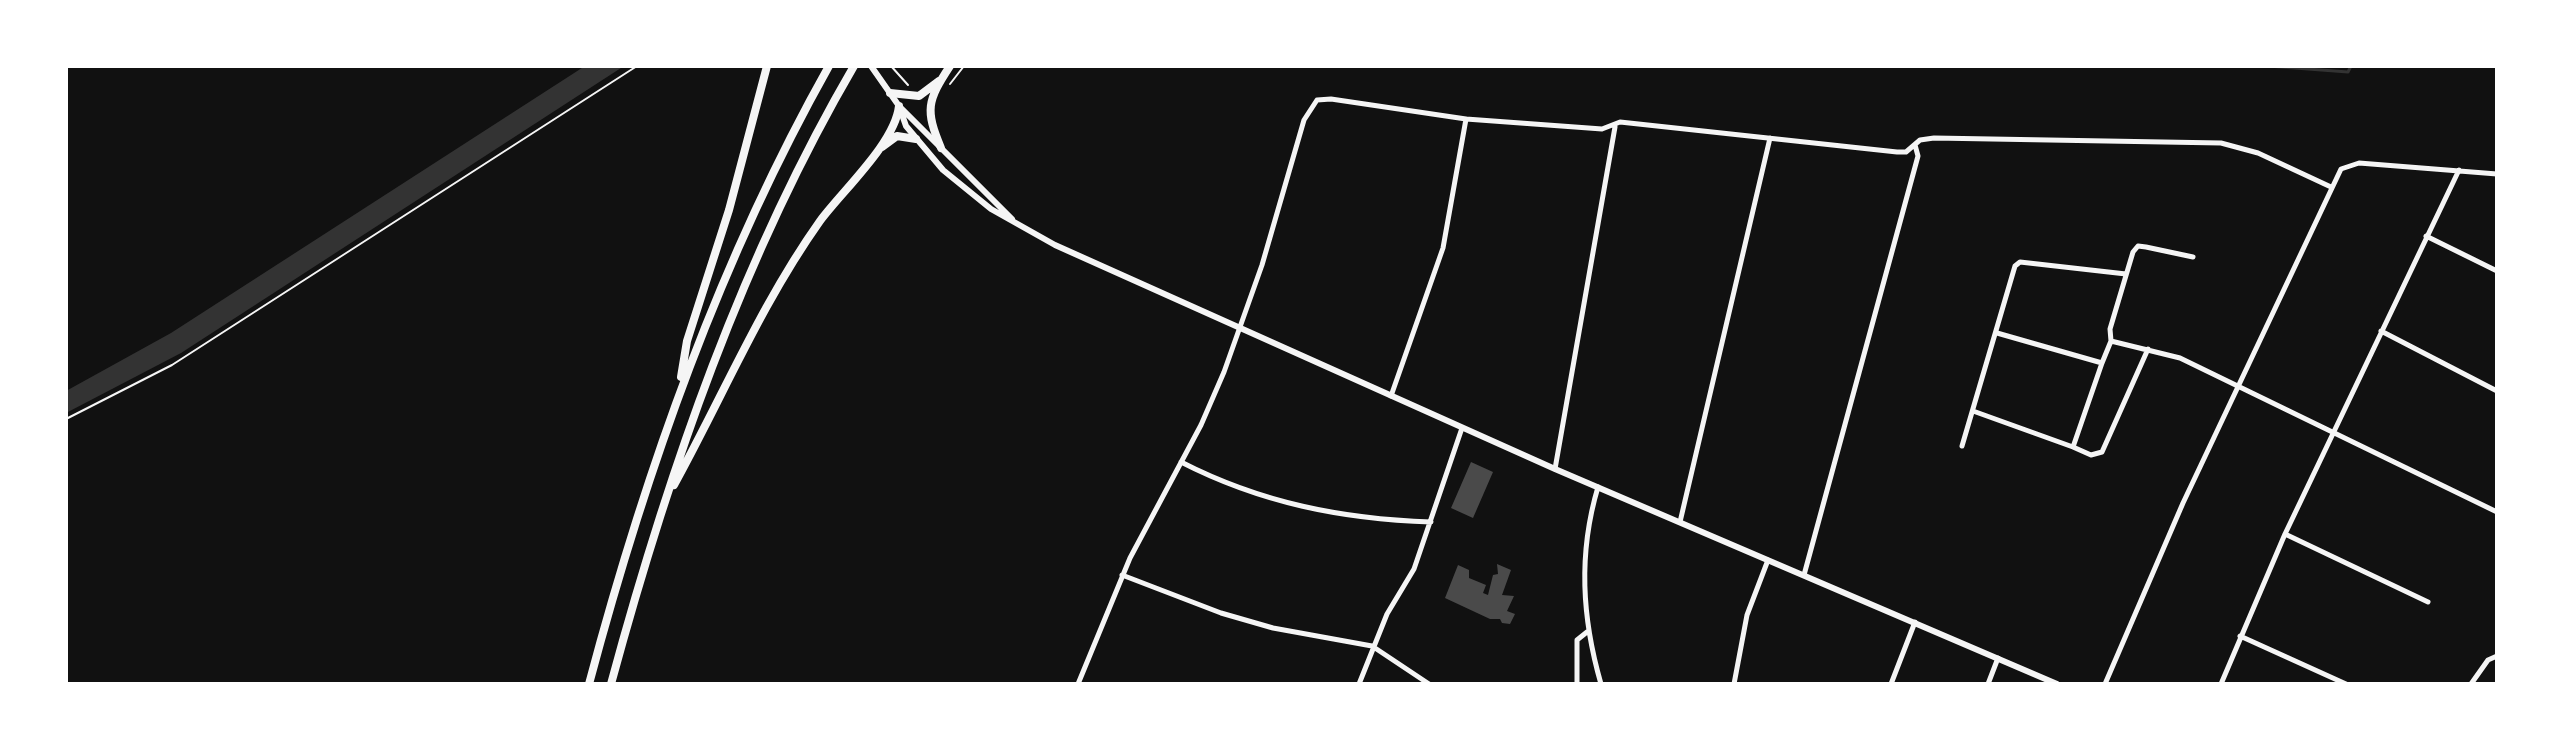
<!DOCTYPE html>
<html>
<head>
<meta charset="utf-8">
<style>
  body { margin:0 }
  #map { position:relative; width:2563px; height:750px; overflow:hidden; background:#111; font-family:"Libre Baskerville",serif }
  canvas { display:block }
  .frame { position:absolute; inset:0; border:68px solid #fff; pointer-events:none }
</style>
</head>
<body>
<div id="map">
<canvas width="2563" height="750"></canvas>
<div class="frame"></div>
</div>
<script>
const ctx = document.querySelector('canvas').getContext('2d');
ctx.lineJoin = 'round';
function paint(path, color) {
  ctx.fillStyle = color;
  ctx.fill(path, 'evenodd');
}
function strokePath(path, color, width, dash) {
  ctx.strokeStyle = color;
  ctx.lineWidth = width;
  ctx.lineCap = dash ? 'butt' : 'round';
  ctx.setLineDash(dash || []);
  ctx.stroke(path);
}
const water = new Path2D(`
  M 585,66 L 624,66 L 181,353 L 66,413 L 66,391 L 171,333 Z`);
const stream = new Path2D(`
  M 2268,66 L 2348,72 L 2351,66`);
const building = new Path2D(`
  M 1471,462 L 1493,472 L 1473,518 L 1451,508 Z
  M 1497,564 L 1511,570 L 1502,595 L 1514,596 L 1507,611 L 1515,614 L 1510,624 L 1502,623 L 1500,619 L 1490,619 L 1445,598 L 1458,565 L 1469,570 L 1469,578 L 1486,585 L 1483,593 L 1488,595 L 1493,575 L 1498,574 Z`);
const path = new Path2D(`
  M 891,66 L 908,85
  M 950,84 L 964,66
  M 66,419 L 172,365 L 637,66`);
const minor = new Path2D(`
  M 2426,236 L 2497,271
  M 2381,331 L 2497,391
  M 1997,333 L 2102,363 L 2111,341 L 2180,358 L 2497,512
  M 2111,341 L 2110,329 L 2133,252 L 2138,246 L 2146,247 L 2193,257
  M 1391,396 L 1443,248 L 1466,119
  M 1973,411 L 2073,447 L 2102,363
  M 1962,446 L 2015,266 L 2020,262 L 2126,274
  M 2073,447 L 2091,455 L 2102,452 L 2148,349
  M 1181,462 C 1261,503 1342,519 1431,522
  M 1555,469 L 1615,127
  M 1598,487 C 1578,554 1582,618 1601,684
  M 1680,522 L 1770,138
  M 2285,534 L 2428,602
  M 1122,575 L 1221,613 L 1273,628 L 1372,646 L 1429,684
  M 1804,575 L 1918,156 L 1915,145
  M 2240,636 L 2346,684
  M 1078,684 L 1130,558 L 1201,425 L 1224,372 L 1262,265 L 1304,120 L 1317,100 L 1331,99 L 1466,119 L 1602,129 L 1620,122 L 1897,152 L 1906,152 L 1920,140 L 1934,138 L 2221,143 L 2258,153 L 2331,187
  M 1359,684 L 1387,614 L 1414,569 L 1462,428
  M 1577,684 L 1577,640 L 1587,632
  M 1734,684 L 1747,615 L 1768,560
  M 1891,684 L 1915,622
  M 1988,684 L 1998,658
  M 2105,684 L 2183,503 L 2341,169 L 2359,163 L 2497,174
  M 2221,684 L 2285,534 L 2459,170
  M 2471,684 L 2488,660 L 2497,656`);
const secondary = new Path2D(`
  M 871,66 L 899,106 L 906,126 L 943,170 L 991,209 L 1055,245 L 1555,469 L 2057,684
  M 901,108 L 1012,219`);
const motorway = new Path2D(`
  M 890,93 L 919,96 L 939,81
  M 882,147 L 897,136 L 916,139
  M 941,148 C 925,110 927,101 950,66
  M 681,377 L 687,341 L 729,210 L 767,66
  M 674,485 C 723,396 761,304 820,221 C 843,190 895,143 899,106
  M 589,684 C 646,470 720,260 829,66
  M 611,684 C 669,470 742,258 854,66`);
paint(water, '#333');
strokePath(stream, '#333', 3);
paint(building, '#4a4a4a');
strokePath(path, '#f5f5f5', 2);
strokePath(minor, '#f5f5f5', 5);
strokePath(secondary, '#f5f5f5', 6);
strokePath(motorway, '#f5f5f5', 8);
</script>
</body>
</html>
